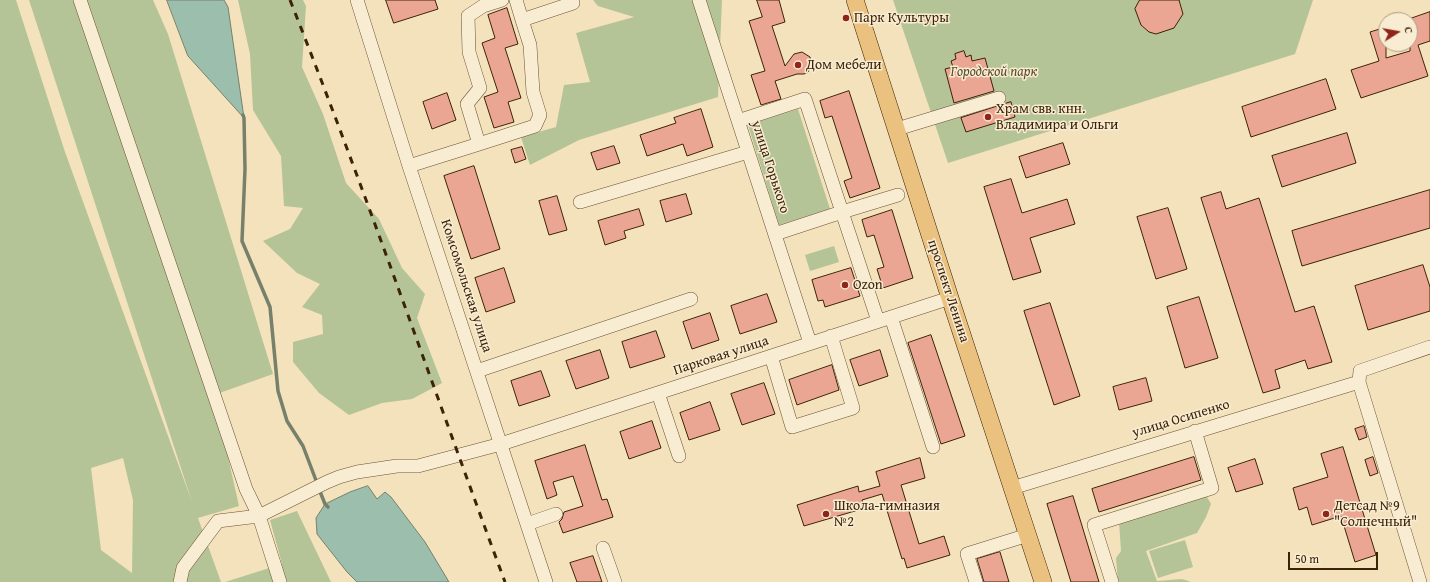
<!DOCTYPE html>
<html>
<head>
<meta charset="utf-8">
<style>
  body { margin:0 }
  #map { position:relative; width:1430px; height:582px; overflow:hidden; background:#f4e2bc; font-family:"Gentium Book Plus",serif }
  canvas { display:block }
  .north { position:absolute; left:1378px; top:12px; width:40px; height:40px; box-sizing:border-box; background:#f8ecd3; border:1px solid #ad9c81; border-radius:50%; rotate:79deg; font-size:11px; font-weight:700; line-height:16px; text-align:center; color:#3c2307 }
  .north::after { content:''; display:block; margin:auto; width:14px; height:18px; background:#8f2418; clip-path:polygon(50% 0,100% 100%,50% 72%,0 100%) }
  .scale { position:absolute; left:1288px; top:552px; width:90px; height:18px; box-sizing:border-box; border:2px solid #3c2307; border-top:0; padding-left:5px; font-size:12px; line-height:14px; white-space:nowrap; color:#3c2307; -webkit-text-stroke:3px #f8ecd3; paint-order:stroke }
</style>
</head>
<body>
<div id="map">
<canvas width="1430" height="582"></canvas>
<div class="north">С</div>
<div class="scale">50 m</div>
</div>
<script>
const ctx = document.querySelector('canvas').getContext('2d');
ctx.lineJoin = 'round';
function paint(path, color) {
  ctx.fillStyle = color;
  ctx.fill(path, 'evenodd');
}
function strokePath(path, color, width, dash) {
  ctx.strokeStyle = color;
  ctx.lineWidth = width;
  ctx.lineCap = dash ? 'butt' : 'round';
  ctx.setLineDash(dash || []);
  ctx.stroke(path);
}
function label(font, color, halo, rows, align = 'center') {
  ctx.font = font + ' "Gentium Book Plus",serif';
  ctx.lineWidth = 3;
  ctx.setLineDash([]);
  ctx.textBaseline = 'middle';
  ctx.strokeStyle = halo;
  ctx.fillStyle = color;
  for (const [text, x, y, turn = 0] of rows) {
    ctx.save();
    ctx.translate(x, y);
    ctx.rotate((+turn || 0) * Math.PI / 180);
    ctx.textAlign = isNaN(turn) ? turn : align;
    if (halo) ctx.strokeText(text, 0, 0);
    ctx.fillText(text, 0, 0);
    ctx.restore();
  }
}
const green = new Path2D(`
  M 0,0 L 16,0 L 65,152 L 192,502 L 29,0 L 153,0 L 168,34 L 273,374 L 214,395 L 239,506 L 198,518 L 221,582 L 0,582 ZM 123,458 L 133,500 L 132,573 L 101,550 L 91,468 Z
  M 238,0 L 303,0 L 306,6 L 302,67 L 323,114 L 346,183 L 379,219 L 402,268 L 425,294 L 417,318 L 442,383 L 412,399 L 382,403 L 349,415 L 319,393 L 293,362 L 293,342 L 323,334 L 322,315 L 302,307 L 320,284 L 297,273 L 263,241 L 290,229 L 303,208 L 284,206 L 281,156 L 253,110 L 250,54 Z
  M 593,0 L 722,0 L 718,97 L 579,140 L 530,165 L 521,137 L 556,127 L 564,85 L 590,82 L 576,33 L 634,17 L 598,6 Z
  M 893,0 L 1313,0 L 1295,54 L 948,163 Z
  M 798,109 L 830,209 L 779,225 L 748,125 Z
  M 834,246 L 839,262 L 810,271 L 805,255 Z
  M 1203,495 L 1207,497 L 1211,504 L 1206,517 L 1197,533 L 1146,551 L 1157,581 L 1182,579 L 1191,582 L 1118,582 L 1116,558 L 1121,551 L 1119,521 Z
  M 297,511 L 331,582 L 225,582 L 282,564 L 270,520 Z
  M 1185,540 L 1193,567 L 1158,578 L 1149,551 Z`);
const water = new Path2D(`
  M 167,0 L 224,0 L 228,7 L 244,118 L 188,56 Z
  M 368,486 L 377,499 L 385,492 L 391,497 L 425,542 L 449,582 L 357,582 L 347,572 L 317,534 L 316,518 L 325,504 L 350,492 Z`);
const stream = new Path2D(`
  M 243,115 L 244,118 L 245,169 L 242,241 L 270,307 L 278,391 L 287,421 L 303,446 L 317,483
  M 319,489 L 325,504 L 328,507`);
const building = new Path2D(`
  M 386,0 L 435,0 L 438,9 L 394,23 Z
  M 757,0 L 779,0 L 785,22 L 772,26 L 785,66 L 794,54 L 802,52 L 810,57 L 812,65 L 808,72 L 804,74 L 797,74 L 775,81 L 781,99 L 761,105 L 751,75 L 765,71 L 749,21 L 762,17 Z
  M 1140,0 L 1179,0 L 1183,14 L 1174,28 L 1156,34 L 1149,32 L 1141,25 L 1135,9 Z
  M 507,8 L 518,44 L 505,48 L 521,98 L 508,102 L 514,122 L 494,128 L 484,97 L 498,92 L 482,43 L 495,38 L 488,15 Z
  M 1430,12 L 1430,41 L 1418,45 L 1428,76 L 1361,98 L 1351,70 L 1379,61 L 1370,32 L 1386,27 L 1386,58 L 1410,51 L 1410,19 Z
  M 964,51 L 966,57 L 971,55 L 972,61 L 985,58 L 994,91 L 954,103 L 945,69 L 953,67 L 951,61 L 956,59 L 955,54 Z
  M 1326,79 L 1336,109 L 1251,137 L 1242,107 Z
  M 849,91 L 880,188 L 850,198 L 844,181 L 852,178 L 832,116 L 825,118 L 820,101 Z
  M 447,93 L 456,120 L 432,129 L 423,102 Z
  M 1011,102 L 1015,117 L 966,132 L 961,118 Z
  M 701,109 L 713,147 L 687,156 L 683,144 L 647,156 L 640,135 L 676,123 L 674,118 Z
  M 1347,133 L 1356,163 L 1282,187 L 1272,156 Z
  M 1063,143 L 1070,164 L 1026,178 L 1019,157 Z
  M 614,146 L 620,163 L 597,170 L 591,153 Z
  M 522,147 L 526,159 L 515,163 L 511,150 Z
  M 474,166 L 500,249 L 471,259 L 444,176 Z
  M 1011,179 L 1022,213 L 1067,199 L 1075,224 L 1030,238 L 1041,272 L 1013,280 L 984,187 Z
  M 1430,190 L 1430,228 L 1302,266 L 1292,231 Z
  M 1221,192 L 1226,209 L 1259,198 L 1295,312 L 1314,306 L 1332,362 L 1308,369 L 1305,360 L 1275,370 L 1280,388 L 1263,393 L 1201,198 Z
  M 686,194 L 692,214 L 666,222 L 660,201 Z
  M 557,196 L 567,230 L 549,235 L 539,201 Z
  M 1168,208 L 1187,269 L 1156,279 L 1137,217 Z
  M 639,209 L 644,225 L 624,231 L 626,238 L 605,245 L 598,221 Z
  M 892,210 L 913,278 L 883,288 L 877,269 L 884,267 L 874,235 L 867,237 L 862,220 Z
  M 1423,265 L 1430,287 L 1430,311 L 1368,330 L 1355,286 Z
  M 504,268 L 515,302 L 486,312 L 475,278 Z
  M 851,268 L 860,296 L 825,307 L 823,300 L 818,301 L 812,280 Z
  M 767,294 L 777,322 L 740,334 L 731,306 Z
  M 1199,297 L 1218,358 L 1185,368 L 1167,307 Z
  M 1050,303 L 1080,396 L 1054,405 L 1024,311 Z
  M 710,313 L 719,340 L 692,349 L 683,322 Z
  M 656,331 L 665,357 L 630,368 L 622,342 Z
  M 931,335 L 965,436 L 941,444 L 908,343 Z
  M 600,350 L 609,378 L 576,389 L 566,361 Z
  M 880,350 L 888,376 L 859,386 L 850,360 Z
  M 832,365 L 839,390 L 797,405 L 789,380 Z
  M 541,371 L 550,396 L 519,406 L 511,381 Z
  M 1146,378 L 1152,401 L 1119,410 L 1113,387 Z
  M 764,383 L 775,414 L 742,425 L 731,394 Z
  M 710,402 L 720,430 L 689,440 L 680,413 Z
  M 652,421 L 661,448 L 629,459 L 620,432 Z
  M 1364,426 L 1367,437 L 1359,440 L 1355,429 Z
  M 585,445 L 602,500 L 607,499 L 613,517 L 563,533 L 559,522 L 562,519 L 564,512 L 583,506 L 573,476 L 553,482 L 557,495 L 547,499 L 535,461 Z
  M 1343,447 L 1376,555 L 1355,562 L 1341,516 L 1312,525 L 1307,507 L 1299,510 L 1293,488 L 1328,477 L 1321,454 Z
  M 1194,457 L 1201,480 L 1099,512 L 1092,489 Z
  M 1373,457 L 1378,473 L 1370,476 L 1365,460 Z
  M 920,458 L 925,478 L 901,485 L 919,544 L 944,536 L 950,555 L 907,568 L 904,558 L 902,559 L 882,494 L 862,500 L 865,508 L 804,526 L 797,505 L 858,486 L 859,492 L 880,486 L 876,472 Z
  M 1255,459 L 1263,484 L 1236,492 L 1228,468 Z
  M 1073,496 L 1099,582 L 1071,582 L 1047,504 Z
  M 1000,552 L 1009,582 L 984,582 L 977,559 Z
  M 593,556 L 602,582 L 577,582 L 570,563 Z`);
const minor = new Path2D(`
  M 80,0 L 246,489 L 259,516 L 327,482 L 339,477 L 357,472 L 397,466 L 418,466 L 501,444 L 950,298
  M 357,0 L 409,166 L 546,582
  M 516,0 L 522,20
  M 699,0 L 810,343
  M 738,121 L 805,99 L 842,212 L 898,195
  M 897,129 L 999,98
  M 479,144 L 535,126 L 540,115 L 533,92 L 530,45 L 522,20 L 573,3 L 572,0
  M 409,166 L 479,144 L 467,104 L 480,88 L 469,52 L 468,16 L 483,6 L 502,0
  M 580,202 L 748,152
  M 775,234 L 842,212 L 878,321
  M 891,317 L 933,447
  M 771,356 L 792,427 L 853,408 L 831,336
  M 477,371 L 691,299
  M 658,393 L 679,456
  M 1012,488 L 1359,382
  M 527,524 L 556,514
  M 603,548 L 615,582
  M 180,582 L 183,568 L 218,521 L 259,516 L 280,582
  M 976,582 L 967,554 L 1028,535
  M 1112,582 L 1094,525 L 1212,488 L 1195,431
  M 1420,582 L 1359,382 L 1360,371 L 1430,347`);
const major = new Path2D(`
  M 855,0 L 950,298 L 1043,582`);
const rail = new Path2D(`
  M 290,0 C 366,192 433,388 505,582`);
const markers = [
  [846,18,4,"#8f2418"],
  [798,65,4,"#8f2418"],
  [988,117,4,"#8f2418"],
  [845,285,4,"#8f2418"],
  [826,514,4,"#8f2418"],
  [1326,514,4,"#8f2418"]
];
const poiNames = [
  ["Парк Культуры",854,18],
  ["Дом мебели",806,65],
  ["Храм свв. кнн.",996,109],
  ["Владимира и Ольги",996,125],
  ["Ozon",853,285],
  ["Школа-гимназия",834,506],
  ["№2",834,522],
  ["Детсад №9",1334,506],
  ["\"Солнечный\"",1334,522]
];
const parkNames = [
  ["Городской парк",994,72]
];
const streetNames = [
  ["улица Горького",770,167,72],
  ["Комсомольская улица",466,286,72],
  ["проспект Ленина",948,291,72],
  ["Парковая улица",721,356,-18],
  ["улица Осипенко",1181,419,-17]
];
paint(green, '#b5c496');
paint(water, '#9cbead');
strokePath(water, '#76806b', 1);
strokePath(stream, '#76806b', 3.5);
paint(building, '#eba693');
strokePath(building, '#3c2307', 1);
strokePath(minor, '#6a5334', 14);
strokePath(major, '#3c2307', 18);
strokePath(minor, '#f8ecd3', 13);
strokePath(major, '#eac17e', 17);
strokePath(rail, '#3c2307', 3, [7, 7]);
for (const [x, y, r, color] of markers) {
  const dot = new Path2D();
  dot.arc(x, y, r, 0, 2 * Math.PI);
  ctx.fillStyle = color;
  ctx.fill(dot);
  strokePath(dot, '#f8ecd3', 1.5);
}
label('14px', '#3c2307', '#f8ecd3', poiNames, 'left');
label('italic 14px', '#5a4b2b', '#f8ecd3', parkNames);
label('14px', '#3c2307', '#f8ecd3', streetNames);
</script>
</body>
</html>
